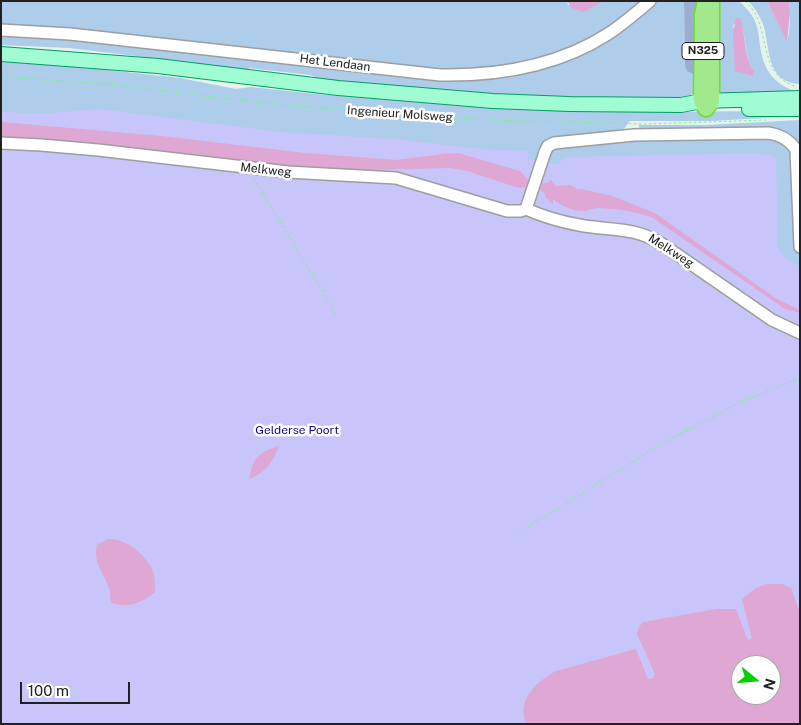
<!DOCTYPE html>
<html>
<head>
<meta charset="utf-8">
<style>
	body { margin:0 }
	#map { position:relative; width:801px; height:725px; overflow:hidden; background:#e7f1ee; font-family:"Public Sans",sans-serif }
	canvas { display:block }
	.frame { position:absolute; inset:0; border:2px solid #212121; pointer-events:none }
	.north { position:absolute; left:731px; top:655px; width:50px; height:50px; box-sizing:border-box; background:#fff; border:1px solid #a6a6a6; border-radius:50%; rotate:107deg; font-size:14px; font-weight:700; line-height:20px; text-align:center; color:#212121 }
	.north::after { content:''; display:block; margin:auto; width:18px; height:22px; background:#06d100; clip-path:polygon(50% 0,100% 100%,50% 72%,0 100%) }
	.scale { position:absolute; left:20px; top:682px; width:110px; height:22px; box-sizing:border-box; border:2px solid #212121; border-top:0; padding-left:6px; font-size:15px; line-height:18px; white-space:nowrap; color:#212121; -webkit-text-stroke:4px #fff; paint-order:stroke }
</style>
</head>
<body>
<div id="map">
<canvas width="801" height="725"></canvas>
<div class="frame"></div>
<div class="north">N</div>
<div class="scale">100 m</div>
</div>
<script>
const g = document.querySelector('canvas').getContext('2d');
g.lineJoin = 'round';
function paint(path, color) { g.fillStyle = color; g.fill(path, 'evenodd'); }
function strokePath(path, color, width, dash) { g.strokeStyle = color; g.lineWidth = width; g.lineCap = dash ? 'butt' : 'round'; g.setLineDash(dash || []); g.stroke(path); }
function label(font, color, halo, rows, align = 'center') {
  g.font = font + ' "Public Sans",sans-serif'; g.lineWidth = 5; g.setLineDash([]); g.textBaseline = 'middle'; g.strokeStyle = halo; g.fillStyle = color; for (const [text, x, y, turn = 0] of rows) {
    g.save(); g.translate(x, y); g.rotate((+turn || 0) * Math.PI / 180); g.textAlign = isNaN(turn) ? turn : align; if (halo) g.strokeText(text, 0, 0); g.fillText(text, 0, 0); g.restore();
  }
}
const grass = new Path2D(`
	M 1,1 L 567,1 L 568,5 L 604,1 L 643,1 C 630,11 617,23 603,31 C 551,61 499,71 440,70 L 1,26 Z
	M 658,1 L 684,1 L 685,66 L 695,75 L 694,92 L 686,99 L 620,99 L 469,93 L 335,84 L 310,75 L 249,68 L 248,74 L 167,64 L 136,56 L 69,48 L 1,45 L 1,35 L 69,39 L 440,80 C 450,80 460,81 470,81 C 538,77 609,48 658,1 Z
	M 714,1 L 739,1 C 745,7 750,12 754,19 C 758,27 759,37 760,46 C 764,72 774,84 799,93 L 716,94 ZM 739,18 C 748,37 742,52 754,71 L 752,76 L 733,26 Z
	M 748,1 L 767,1 L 787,41 C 791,28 790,15 789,1 L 800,1 L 800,84 C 765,82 771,48 763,24 C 759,15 755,8 748,1 Z
	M 1,62 L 71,66 L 180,78 L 236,89 L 251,87 L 326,95 L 499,109 L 595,112 L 800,111 L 800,116 L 710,121 L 630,121 L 619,135 L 550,143 L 533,179 L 1,122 Z
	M 800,120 L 800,220 L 799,193 L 788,138 L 640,133 L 639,125 L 706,125 Z
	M 653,136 L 776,137 L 792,151 L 800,252 L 800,310 L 537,182 L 551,148 Z`);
const forest = new Path2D(`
	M 684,1 L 698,1 L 695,75 L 687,71 L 685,66 Z`);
const park = new Path2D(`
	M 98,109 L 281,132 L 393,139 L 480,149 L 525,151 L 529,154 L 528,159 L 558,164 L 563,159 L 571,157 L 756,153 L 770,155 L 776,158 L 778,247 C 784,257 788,262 800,265 L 800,620 L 651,680 L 568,724 L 1,724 L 1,111 C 34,116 65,112 98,109 Z`);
const water = new Path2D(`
	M 567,1 L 604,1 L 583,12 L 572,8 Z
	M 767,1 L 789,1 L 790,13 L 787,42 Z
	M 736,18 L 740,18 C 747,37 742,52 754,71 L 753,76 L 735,71 L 733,33 Z
	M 1,122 L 162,136 L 305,153 L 396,160 L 443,154 L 458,153 L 520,171 L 529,181 L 527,187 L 519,188 L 467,171 L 451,168 L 329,171 L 277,167 L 159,152 L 1,136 Z
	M 550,179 L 556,186 L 570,185 L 577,189 L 582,189 L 612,196 L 655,213 L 777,299 L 800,310 L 800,313 L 785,309 L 653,218 C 637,211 616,209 598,208 C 594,208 590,210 586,211 C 574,212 562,206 553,199 L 553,204 L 545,197 L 545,194 L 540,190 L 542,184 L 549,182 Z
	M 279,446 C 272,464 266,471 250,479 C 251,458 260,452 279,446 Z
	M 108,539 C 124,538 141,551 150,565 C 155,573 155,583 155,592 C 144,602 127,609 112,603 C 109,599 111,596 110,591 C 106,576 92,562 97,545 Z
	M 766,584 L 782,584 L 791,588 L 800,613 L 800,724 L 527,724 C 515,701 537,681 556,671 L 636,649 L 648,679 L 653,678 L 655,674 L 637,634 L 639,627 L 643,622 L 716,609 L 736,609 L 747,638 L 749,640 L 752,638 L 742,599 L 756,588 ZM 741,665 L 771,665 L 771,695 L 741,695 Z`);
const path = new Path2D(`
	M 745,1 C 774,26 754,74 797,87
	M 1,77 L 109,84 L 279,105 L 487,120 L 645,124 L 766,120
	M 254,179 L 323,292 L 335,314
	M 519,533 L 663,443 L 743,401 L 800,378`);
const minor = new Path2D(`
	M 1,30 L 70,34 L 440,75 C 498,76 558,66 608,34 C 623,24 637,12 650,1
	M 1,143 L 41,145 L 98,150 L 288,172 L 396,178 L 507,211 L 521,211 L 526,209 L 545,152 L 548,146 L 554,143 L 634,135 L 768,133 C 780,135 789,139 796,150 L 800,247
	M 526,209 C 542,216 562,222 579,225 C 610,231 633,226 662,244 L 772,320 L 800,333`);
const major = new Path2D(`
	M 1,54 L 158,66 L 338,88 L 493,101 L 569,104 L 681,105 L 702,101 L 800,98
	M 749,109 L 800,109`);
const highway = new Path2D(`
	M 706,1 L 703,15 L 702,101 L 706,108 L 711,101 L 711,1`);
const shields = [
	[703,51,42]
];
const shieldNames = [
	["N325",703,51]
];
const streetNames = [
	["Het Lendaan",335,63,7],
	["Ingenieur Molsweg",400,114,4],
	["Melkweg",266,170,6],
	["Melkweg",671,251,33]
];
const parkNames = [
	["Gelderse Poort",297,430]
];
paint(grass, '#adcdeb');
paint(forest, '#9badd1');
paint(park, '#c8c5fb');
paint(water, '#dfa7d4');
strokePath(minor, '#9e9e9e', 14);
strokePath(major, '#009d65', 16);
strokePath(highway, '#6adf25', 19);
strokePath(path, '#6dfc78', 1, [2.5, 2.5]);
strokePath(minor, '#fff', 11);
strokePath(major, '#a0fdd3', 14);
strokePath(highway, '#a2e98e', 16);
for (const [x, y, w] of shields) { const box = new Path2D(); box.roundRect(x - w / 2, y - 8.5, w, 17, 4); g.fillStyle = '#fff'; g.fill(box); strokePath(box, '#212121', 1); }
label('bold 11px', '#212121', null, shieldNames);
label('12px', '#212121', '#fff', streetNames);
label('12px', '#110a83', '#fff', parkNames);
</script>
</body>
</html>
